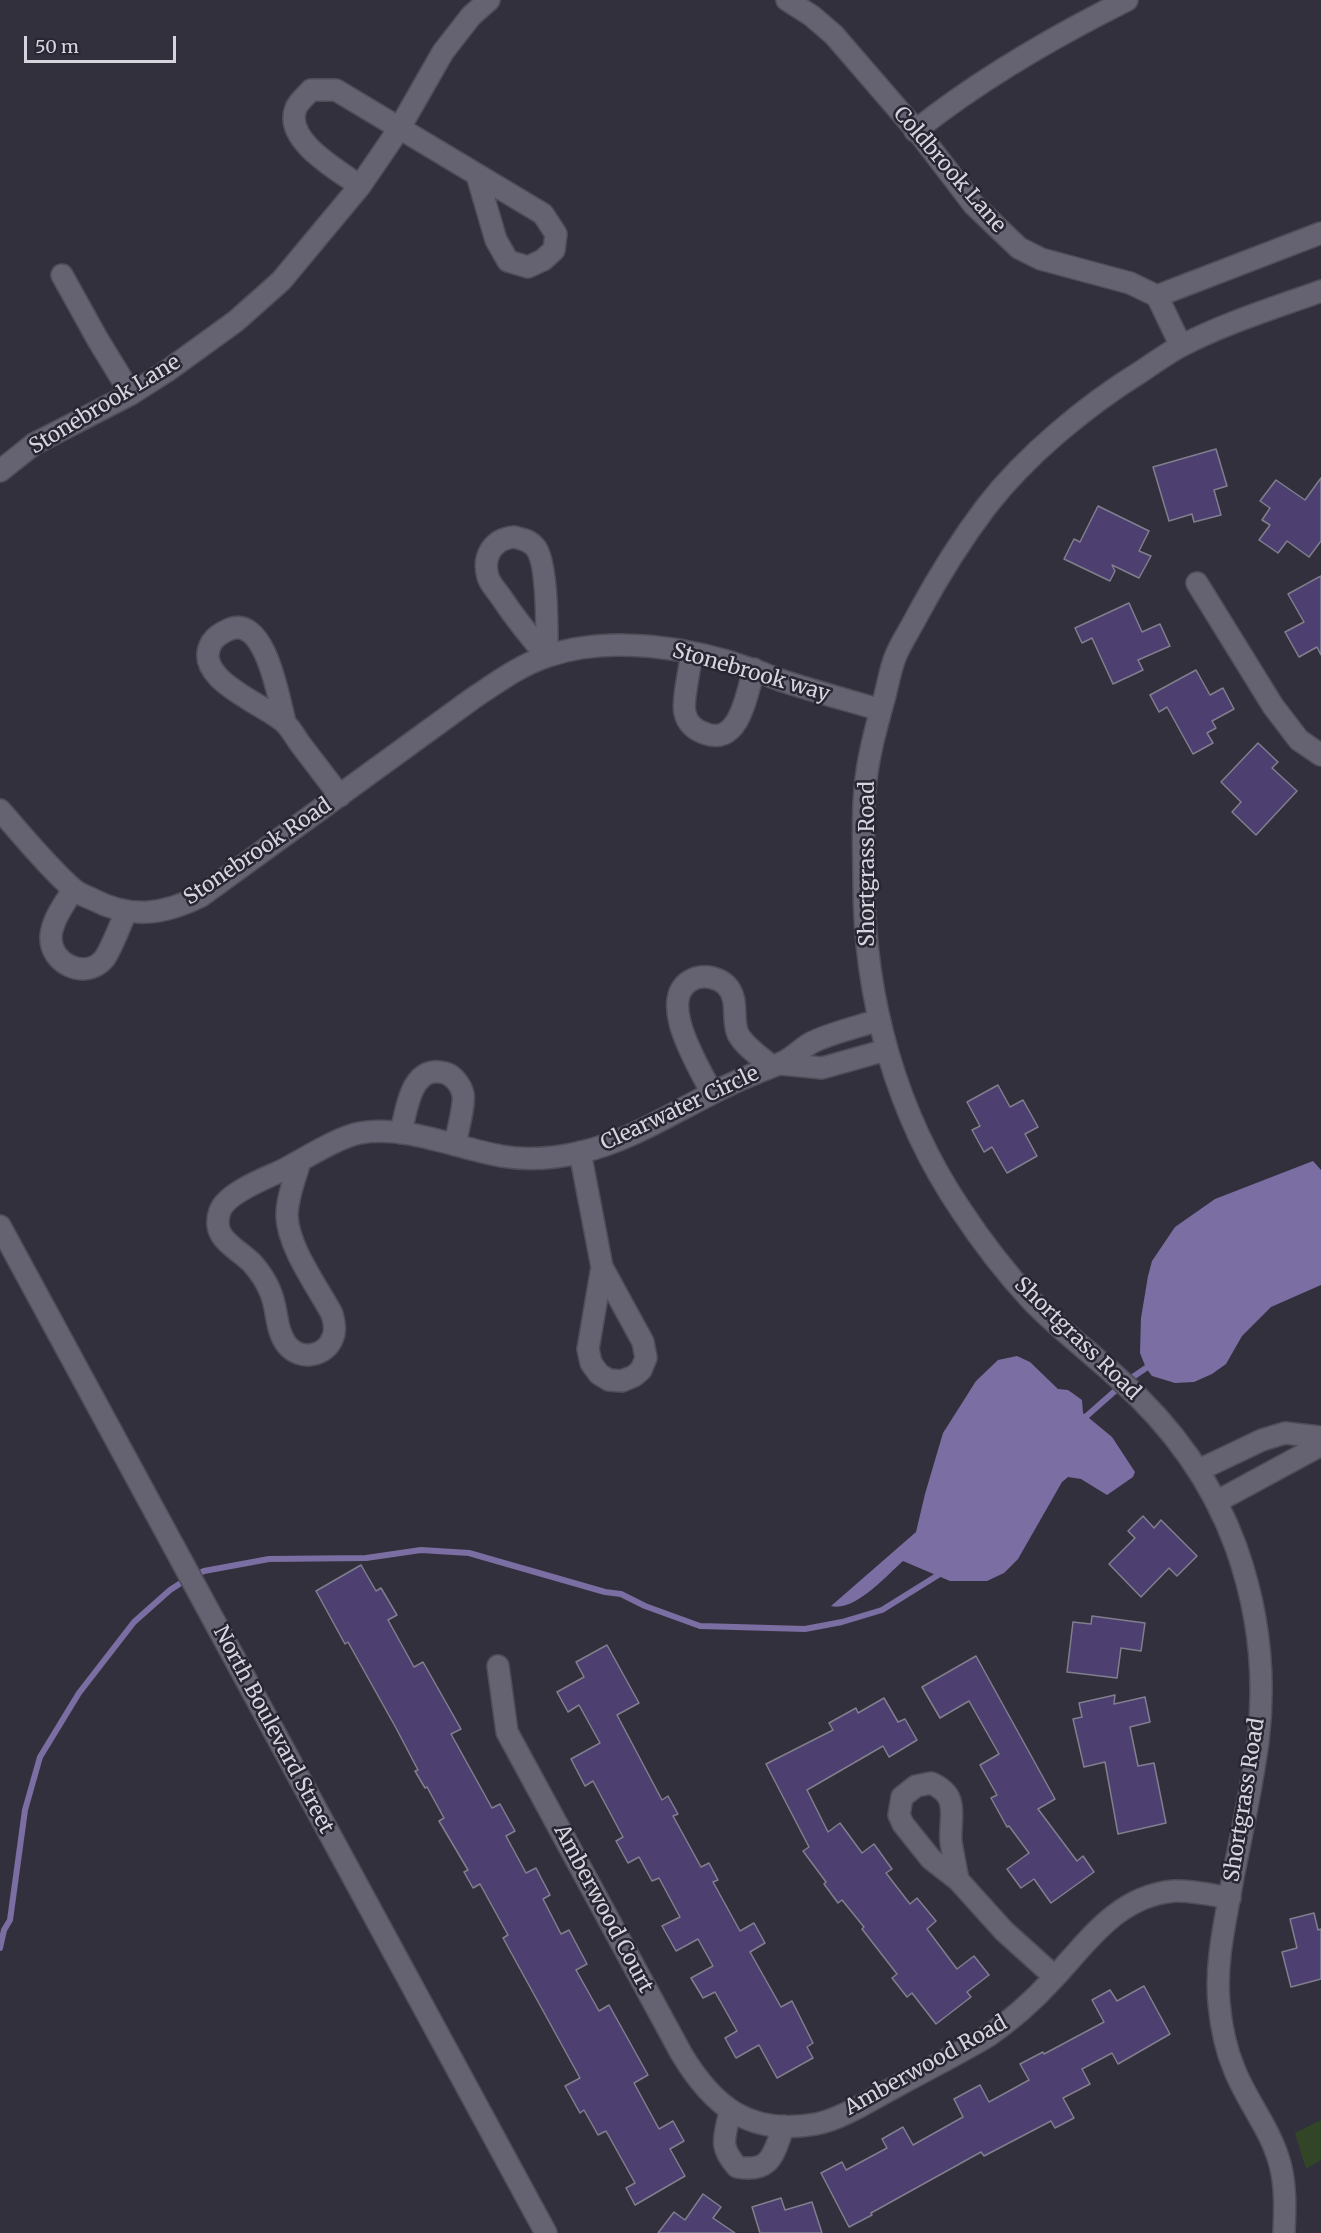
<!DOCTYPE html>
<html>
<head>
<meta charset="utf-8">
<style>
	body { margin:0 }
	#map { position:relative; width:1321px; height:2233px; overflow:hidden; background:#33303d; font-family:Merriweather,serif }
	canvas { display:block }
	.scale { position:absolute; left:24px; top:36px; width:152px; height:27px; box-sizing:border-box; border:3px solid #d6d5dd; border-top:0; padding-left:8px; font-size:18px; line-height:21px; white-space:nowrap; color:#d6d5dd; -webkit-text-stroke:4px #292633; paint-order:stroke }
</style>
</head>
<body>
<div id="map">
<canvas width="1321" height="2233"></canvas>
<div class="scale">50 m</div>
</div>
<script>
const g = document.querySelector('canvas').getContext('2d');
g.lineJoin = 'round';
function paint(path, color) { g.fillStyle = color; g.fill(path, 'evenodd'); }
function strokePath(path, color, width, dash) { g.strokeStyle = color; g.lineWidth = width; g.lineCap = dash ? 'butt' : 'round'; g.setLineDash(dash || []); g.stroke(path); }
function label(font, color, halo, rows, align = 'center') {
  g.font = font + ' Merriweather,serif'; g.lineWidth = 5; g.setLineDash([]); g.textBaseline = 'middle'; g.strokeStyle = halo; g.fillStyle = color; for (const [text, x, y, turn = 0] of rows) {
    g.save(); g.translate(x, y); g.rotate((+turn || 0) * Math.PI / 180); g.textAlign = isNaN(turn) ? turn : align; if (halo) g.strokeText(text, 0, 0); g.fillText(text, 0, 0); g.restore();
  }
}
const green = new Path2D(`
	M 1321,2120 L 1321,2160 L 1306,2169 L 1295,2133 Z`);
const water = new Path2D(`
	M 1313,1161 L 1321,1170 L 1321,1285 L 1271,1307 L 1242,1336 L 1226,1364 L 1212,1374 L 1194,1382 L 1175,1383 L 1152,1376 L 1146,1368 L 1140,1353 L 1141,1318 L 1148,1276 L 1152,1261 L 1175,1227 L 1215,1199 Z
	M 1017,1356 L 1030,1362 L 1058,1389 L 1068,1390 L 1082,1400 L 1083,1413 L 1112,1437 L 1135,1472 L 1133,1477 L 1107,1495 L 1081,1479 L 1068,1477 L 1062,1482 L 1018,1559 L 1004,1573 L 987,1581 L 950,1581 L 903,1561 C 886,1576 855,1612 831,1606 L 916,1532 L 925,1494 L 943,1433 L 976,1381 L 998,1360 Z`);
const stream = new Path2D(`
	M 1081,1421 L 1124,1383 L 1146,1368
	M 0,1948 L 4,1930 L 10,1920 L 25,1810 L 40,1757 L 79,1693 L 134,1622 L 170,1590 L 187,1579 L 204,1571 L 269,1559 L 366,1558 L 421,1550 L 469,1553 L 605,1592 L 621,1594 L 645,1606 L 700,1626 L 805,1629 L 842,1622 L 882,1610 L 943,1572`);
const building = new Path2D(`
	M 1216,449 L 1227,486 L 1214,490 L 1221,515 L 1194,522 L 1192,514 L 1169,521 L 1153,467 Z
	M 1321,478 L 1321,541 L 1309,557 L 1287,541 L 1278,553 L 1259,540 L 1270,525 L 1262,520 L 1270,508 L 1260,501 L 1276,480 L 1305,500 Z
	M 1098,506 L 1149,531 L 1139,551 L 1151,556 L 1139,578 L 1112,565 L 1115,571 L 1110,581 L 1064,559 L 1074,539 L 1080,542 Z
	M 1321,576 L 1321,655 L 1317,647 L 1299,657 L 1285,632 L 1304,622 L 1288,594 Z
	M 1129,603 L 1142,632 L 1160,624 L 1170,646 L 1138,660 L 1143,670 L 1113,684 L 1092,638 L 1082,643 L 1075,628 Z
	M 1196,670 L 1210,695 L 1223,688 L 1234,709 L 1212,721 L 1216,728 L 1207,733 L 1213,743 L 1193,754 L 1167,707 L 1159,712 L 1150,695 Z
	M 1258,743 L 1278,762 L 1272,768 L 1297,791 L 1256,835 L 1232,812 L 1241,802 L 1221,782 Z
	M 998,1085 L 1010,1107 L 1023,1100 L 1038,1127 L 1025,1134 L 1037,1156 L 1007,1173 L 992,1147 L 984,1152 L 972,1130 L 980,1126 L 967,1102 Z
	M 1143,1516 L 1154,1528 L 1161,1520 L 1197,1556 L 1177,1576 L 1169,1568 L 1141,1597 L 1109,1564 L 1135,1538 L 1128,1531 Z
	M 361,1565 L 376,1591 L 381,1588 L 397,1615 L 388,1620 L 414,1667 L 423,1662 L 461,1729 L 451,1734 L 492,1808 L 500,1804 L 515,1831 L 506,1836 L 526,1873 L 536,1868 L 550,1895 L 543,1899 L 561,1934 L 569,1930 L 587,1964 L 576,1970 L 599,2011 L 609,2005 L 648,2075 L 634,2083 L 659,2129 L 673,2121 L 684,2141 L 670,2149 L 685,2176 L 635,2205 L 626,2188 L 635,2183 L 606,2131 L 598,2135 L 584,2110 L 580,2113 L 565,2086 L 580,2078 L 503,1938 L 508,1935 L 480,1884 L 473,1888 L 464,1872 L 468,1870 L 439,1821 L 444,1818 L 427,1787 L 425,1788 L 415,1771 L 418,1770 L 396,1728 L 348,1642 L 345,1644 L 316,1591 Z
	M 1092,1616 L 1145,1623 L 1141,1651 L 1121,1648 L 1117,1678 L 1067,1672 L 1073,1622 L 1091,1624 Z
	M 607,1645 L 639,1703 L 617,1715 L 662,1800 L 668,1796 L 678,1814 L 673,1816 L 701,1867 L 709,1863 L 718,1880 L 713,1882 L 740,1931 L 754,1923 L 765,1943 L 750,1952 L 781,2007 L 792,2001 L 813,2043 L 807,2047 L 813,2058 L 777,2078 L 759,2045 L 736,2058 L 725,2038 L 737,2031 L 715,1992 L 703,1998 L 691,1978 L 713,1966 L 698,1939 L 676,1951 L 662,1926 L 680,1917 L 659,1878 L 652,1881 L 639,1857 L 628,1863 L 616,1841 L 623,1837 L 593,1781 L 585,1786 L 571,1759 L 600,1743 L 579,1705 L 568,1712 L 557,1692 L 584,1677 L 576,1662 Z
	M 976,1656 L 1055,1799 L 1038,1809 L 1077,1861 L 1083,1856 L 1094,1872 L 1051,1903 L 1034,1879 L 1021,1888 L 1007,1869 L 1029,1853 L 1009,1826 L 1007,1827 L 991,1798 L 997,1795 L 980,1765 L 999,1754 L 969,1701 L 940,1718 L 922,1687 Z
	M 1115,1695 L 1114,1704 L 1145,1697 L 1150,1722 L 1130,1727 L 1138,1766 L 1154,1763 L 1166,1823 L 1118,1834 L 1105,1762 L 1084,1767 L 1073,1719 L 1082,1717 L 1079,1703 Z
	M 884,1698 L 898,1722 L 905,1719 L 917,1740 L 889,1757 L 883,1746 L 807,1790 L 828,1832 L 840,1823 L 862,1853 L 874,1844 L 892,1869 L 886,1873 L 910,1904 L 917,1898 L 936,1921 L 927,1929 L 957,1969 L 974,1956 L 989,1975 L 967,1992 L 971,1997 L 936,2024 L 912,1993 L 907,1997 L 892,1978 L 897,1974 L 862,1929 L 864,1927 L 842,1900 L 838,1903 L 824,1884 L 826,1882 L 803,1851 L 809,1847 L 766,1764 L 833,1730 L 829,1723 L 856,1708 L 858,1713 Z
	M 1314,1913 L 1318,1930 L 1321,1929 L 1321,1979 L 1291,1987 L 1282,1952 L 1297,1948 L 1290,1919 Z
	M 1144,1986 L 1170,2034 L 1118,2064 L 1112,2053 L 1082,2069 L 1090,2084 L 1063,2098 L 1074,2118 L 1055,2128 L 1051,2121 L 984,2156 L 981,2152 L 871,2213 L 872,2215 L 849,2227 L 821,2173 L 842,2162 L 846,2170 L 887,2148 L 882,2139 L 903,2127 L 913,2145 L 963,2117 L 954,2099 L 980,2085 L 989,2102 L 1029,2080 L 1020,2064 L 1043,2052 L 1044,2054 L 1104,2022 L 1092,2000 L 1110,1990 L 1117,2001 Z
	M 703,2194 L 721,2207 L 713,2218 L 735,2233 L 658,2233 L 674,2212 L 685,2220 Z
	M 781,2198 L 785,2210 L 812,2202 L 822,2233 L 760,2233 L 752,2207 Z`);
const street = new Path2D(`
	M 787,0 L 812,16 L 834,35 L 922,137 L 974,205 L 1019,248 L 1041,259 L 1130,283 L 1157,296 L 1181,346
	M 915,131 C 980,79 1053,37 1127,0
	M 360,186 C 338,170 283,140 296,108 C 299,101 307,95 311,90 L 336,90 L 543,214 L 556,234 L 554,250 L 543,260 L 528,267 L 508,261 L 496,240 L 477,175
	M 62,275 L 98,340 L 131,394
	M 1157,296 L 1321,233
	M 0,471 L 34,444 L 131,394 L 167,371 L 236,321 L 281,281 L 360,186 L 399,129 L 443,52 L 471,16 L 489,0
	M 514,537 C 522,539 529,540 535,547 C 548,561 547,635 547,656 C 530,637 515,618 501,597 C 497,591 490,584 488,577 C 482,556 493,539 514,537 Z
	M 1197,583 L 1273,706 L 1299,740 L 1321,755
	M 692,653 C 690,667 682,702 685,713 C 687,723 695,730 704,733 C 740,748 747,692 754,669
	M 285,722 C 279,701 266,615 230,629 C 223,632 216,636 212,642 C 190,679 265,704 285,723 C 291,729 296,738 301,745 C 314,762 327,779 340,796
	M 0,810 C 23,836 46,865 72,888 C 77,893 85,896 92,899 C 130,919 163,915 201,896 L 472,699 C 496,683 520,665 548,656 C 610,634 694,648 754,670 C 763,673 771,677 780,680 C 813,691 847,700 881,710
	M 73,890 C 65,903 52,920 51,936 C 49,963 85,981 104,959 C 112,948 120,925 126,912
	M 781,1064 L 822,1068 L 886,1050
	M 712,1093 C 699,1067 652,994 696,978 C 706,975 719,978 726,985 C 740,999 731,1018 738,1034 C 745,1047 761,1057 771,1066
	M 401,1133 C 406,1111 411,1063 445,1073 C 453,1075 461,1085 463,1094 C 465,1106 457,1132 455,1145
	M 580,1152 L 602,1267 L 643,1342 L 646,1358 L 641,1370 L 634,1376 L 622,1381 L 609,1380 L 599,1374 L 591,1363 L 588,1349 L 602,1267
	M 300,1161 C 295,1179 287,1197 287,1216 C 288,1247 317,1286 332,1314 C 334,1321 336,1330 333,1337 C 326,1357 300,1361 287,1345 C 275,1330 278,1308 270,1291 C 266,1281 259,1271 252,1263 C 236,1247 210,1238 220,1211 C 226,1193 266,1178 283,1170 C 304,1159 338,1137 360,1133 C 407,1125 456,1148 501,1156 C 528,1161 557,1158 582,1152 C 628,1141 667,1116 709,1095 C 731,1083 755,1073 779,1064 C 791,1060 800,1049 811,1043 C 830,1033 858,1027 879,1020
	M 0,1226 L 546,2233
	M 1199,1470 L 1262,1440 L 1285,1433 L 1321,1437
	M 1216,1502 L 1321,1445
	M 498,1666 L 507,1732 L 681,2053 C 713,2107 750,2136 816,2124 C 842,2119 872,2099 895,2087 C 926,2070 958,2054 988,2036 C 1013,2019 1034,2000 1054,1978 C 1089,1940 1118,1896 1174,1891 C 1192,1890 1212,1895 1230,1898
	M 958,1880 C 956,1868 953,1855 951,1842 C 949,1817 961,1796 931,1783 L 916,1786 L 902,1797 L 899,1815 L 903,1824 L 931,1859 L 958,1880 L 1004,1931 L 1055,1977
	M 730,2111 C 725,2138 718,2145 737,2167 C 772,2173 773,2154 784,2126
	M 1284,2233 C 1285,2210 1286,2187 1280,2164 C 1271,2130 1248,2103 1235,2071 C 1226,2050 1221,2026 1219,2003 C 1215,1961 1226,1919 1233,1877 C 1242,1832 1252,1786 1258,1741 C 1266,1676 1258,1609 1236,1547 C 1212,1481 1171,1425 1118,1378 C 1090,1352 1059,1329 1032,1301 C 1006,1273 982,1242 961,1210 C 896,1114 864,998 864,882 C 864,852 862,820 865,790 C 867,760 876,728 884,699 C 888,685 890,669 896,655 C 902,641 911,628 918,614 C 938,577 961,540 986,507 C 1026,455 1087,405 1142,371 C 1155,362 1168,353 1181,346 C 1225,323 1274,308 1321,291`);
const streetNames = [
	["Coldbrook Lane",949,170,49],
	["Stonebrook Lane",105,405,-31],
	["Stonebrook way",751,673,16],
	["Stonebrook Road",258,852,-34],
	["Shortgrass Road",868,864,-90],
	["Clearwater Circle",680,1109,-25],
	["Shortgrass Road",1077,1339,44],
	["North Boulevard Street",273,1730,62],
	["Shortgrass Road",1245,1800,-81],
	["Amberwood Court",603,1909,62],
	["Amberwood Road",926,2066,-29]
];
paint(green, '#324627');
paint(water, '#7b6ea2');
strokePath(stream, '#7b6ea2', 6);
paint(building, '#4d4071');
strokePath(building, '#817e8e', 1.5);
strokePath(street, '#4f4d58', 24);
strokePath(street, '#656271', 21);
label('21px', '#d6d5dd', '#292633', streetNames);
</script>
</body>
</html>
